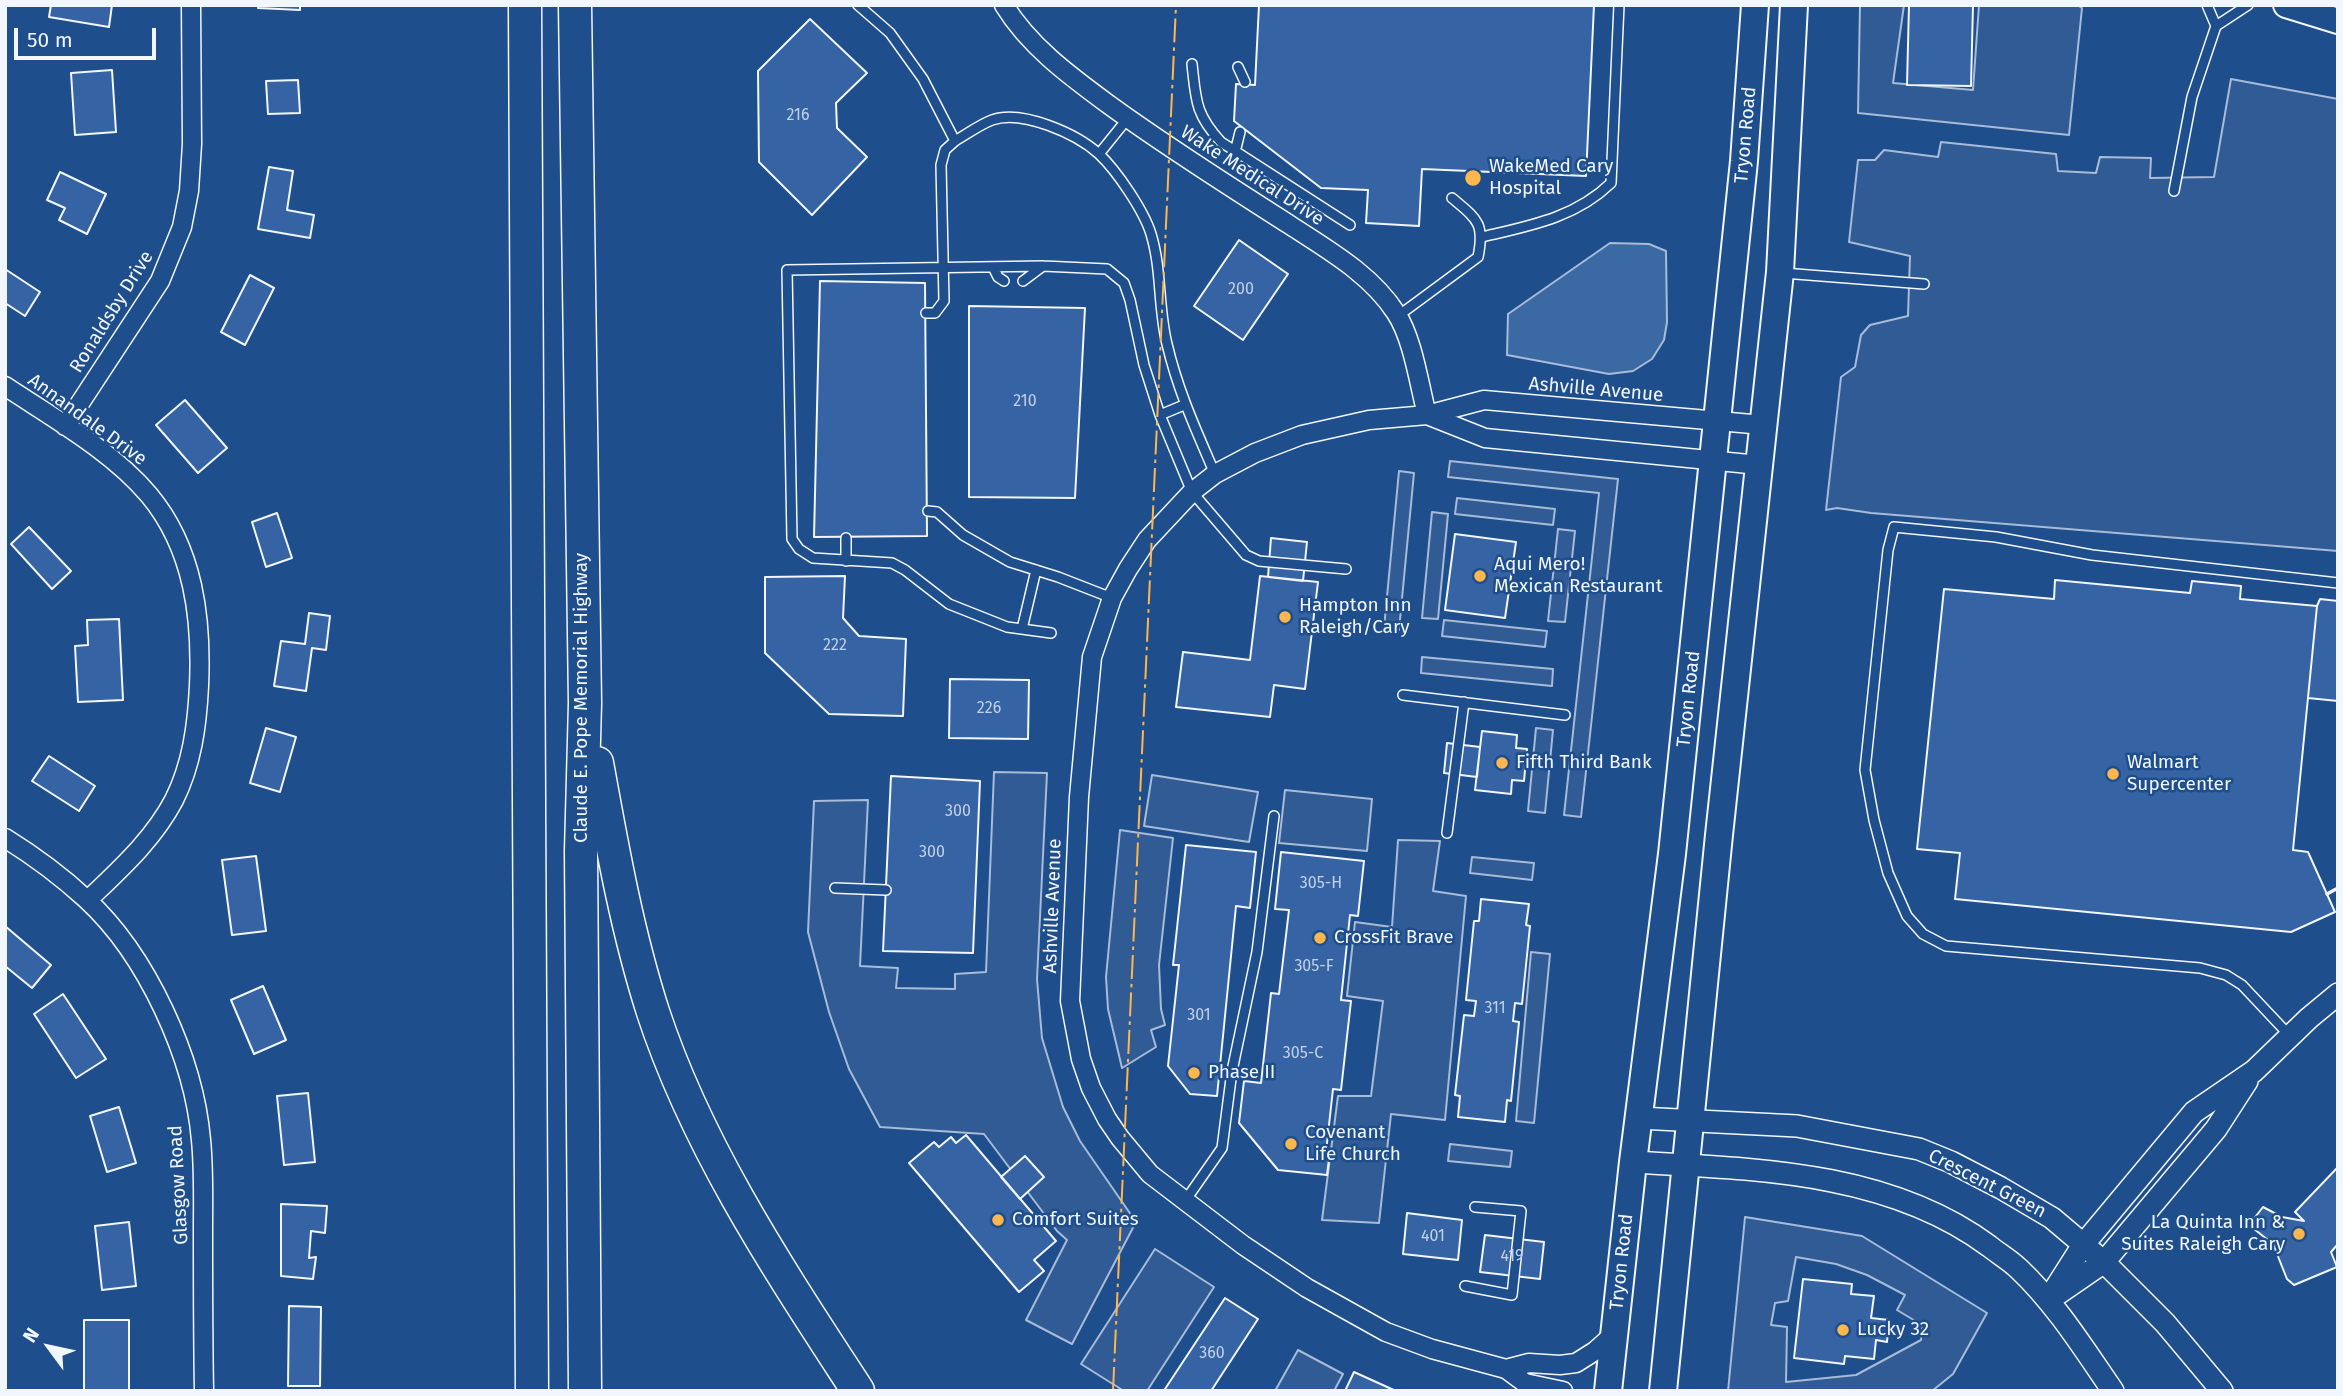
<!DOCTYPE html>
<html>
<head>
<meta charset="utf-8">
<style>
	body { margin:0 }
	#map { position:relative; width:2343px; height:1396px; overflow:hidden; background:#1f4e8c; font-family:"Fira Sans",sans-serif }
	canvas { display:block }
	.frame { position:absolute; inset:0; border:7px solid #f2f6ff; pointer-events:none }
	.north { position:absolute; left:14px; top:1312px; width:70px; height:70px; -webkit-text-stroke:5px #1f4e8c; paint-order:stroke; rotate:303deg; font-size:19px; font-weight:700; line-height:28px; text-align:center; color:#f2f6ff }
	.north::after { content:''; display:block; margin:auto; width:24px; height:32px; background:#f2f6ff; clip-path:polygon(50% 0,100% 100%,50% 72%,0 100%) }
	.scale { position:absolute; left:14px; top:28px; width:142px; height:32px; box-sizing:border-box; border:4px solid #f2f6ff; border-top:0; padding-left:9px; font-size:21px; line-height:24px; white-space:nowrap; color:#f2f6ff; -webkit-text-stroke:5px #1f4e8c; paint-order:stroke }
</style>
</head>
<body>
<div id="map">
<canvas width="2343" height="1396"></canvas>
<div class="frame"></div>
<div class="north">N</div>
<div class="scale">50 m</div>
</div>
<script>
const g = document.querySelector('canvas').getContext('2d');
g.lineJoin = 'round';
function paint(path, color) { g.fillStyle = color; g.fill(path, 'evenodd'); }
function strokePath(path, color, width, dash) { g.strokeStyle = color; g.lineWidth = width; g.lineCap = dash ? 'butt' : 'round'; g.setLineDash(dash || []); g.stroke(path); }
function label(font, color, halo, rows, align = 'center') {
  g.font = font + ' "Fira Sans",sans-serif'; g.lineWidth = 5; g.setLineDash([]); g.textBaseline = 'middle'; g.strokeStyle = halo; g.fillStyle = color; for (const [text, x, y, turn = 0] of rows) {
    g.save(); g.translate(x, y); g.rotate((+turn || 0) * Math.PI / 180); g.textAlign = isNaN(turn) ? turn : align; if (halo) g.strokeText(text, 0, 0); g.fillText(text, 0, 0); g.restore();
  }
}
const parking = new Path2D(`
	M 1860,5 L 1904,5 L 1893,83 L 1973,90 L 1979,5 L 2077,5 L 2082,8 L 2069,135 L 1858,113 Z
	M 2231,79 L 2338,99 L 2338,551 L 1871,513 L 1837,508 L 1826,510 L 1841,377 L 1855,367 L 1861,335 L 1870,325 L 1908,316 L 1910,256 L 1849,242 L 1858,160 L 1875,160 L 1884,150 L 1938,157 L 1941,142 L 2056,154 L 2058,171 L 2096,173 L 2100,157 L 2151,158 L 2150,178 L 2214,177 Z
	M 1450,461 L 1618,479 L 1581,817 L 1564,815 L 1599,493 L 1448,477 Z
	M 1399,471 L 1414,473 L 1399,630 L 1384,628 Z
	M 1457,498 L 1555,509 L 1553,525 L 1455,514 Z
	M 1432,512 L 1448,514 L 1438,619 L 1422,618 Z
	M 1558,529 L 1575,531 L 1565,622 L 1548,621 Z
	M 1444,620 L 1547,631 L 1545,647 L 1442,636 Z
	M 1422,657 L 1553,669 L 1552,686 L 1421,673 Z
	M 1536,728 L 1553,730 L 1545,813 L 1528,811 Z
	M 994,772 L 1047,773 L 1037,979 L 1042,1038 L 1063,1107 L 1080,1141 L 1136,1222 L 1072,1344 L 1026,1320 L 1067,1240 L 1057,1231 L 984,1134 L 880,1127 L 849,1069 L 829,1012 L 808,932 L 814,801 L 868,800 L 860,966 L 898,968 L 896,988 L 955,989 L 955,974 L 986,972 Z
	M 1152,775 L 1258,792 L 1249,842 L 1144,826 Z
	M 1285,790 L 1372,799 L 1367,851 L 1279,843 Z
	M 1120,830 L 1173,838 L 1159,965 L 1161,1009 L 1165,1025 L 1151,1030 L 1156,1047 L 1122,1068 L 1108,1009 L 1106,977 Z
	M 1398,840 L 1440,841 L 1433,891 L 1466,896 L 1445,1120 L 1391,1114 L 1379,1223 L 1322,1220 L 1338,1096 L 1371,1096 L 1383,1001 L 1347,996 L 1355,922 L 1392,927 Z
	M 1472,857 L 1534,863 L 1532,880 L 1470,873 Z
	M 1531,952 L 1550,954 L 1534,1123 L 1516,1121 Z
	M 1450,1144 L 1512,1151 L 1510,1167 L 1448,1161 Z
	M 1745,1217 L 1862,1236 L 1987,1313 L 1953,1374 L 1932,1391 L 1728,1391 ZM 1796,1257 L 1836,1264 L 1867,1275 L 1905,1295 L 1897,1310 L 1922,1325 L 1921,1340 L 1856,1375 L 1786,1382 L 1787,1327 L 1771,1325 L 1775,1303 L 1788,1301 Z
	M 1155,1249 L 1214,1287 L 1147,1391 L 1124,1391 L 1081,1364 Z
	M 1298,1350 L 1343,1374 L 1334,1391 L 1275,1391 Z`);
const water = new Path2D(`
	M 1610,243 L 1649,244 L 1666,251 L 1667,322 L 1664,340 L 1652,359 L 1633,371 L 1609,374 L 1507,355 L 1508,314 Z`);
const building = new Path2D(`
	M 51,5 L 112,5 L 109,27 L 49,17 Z
	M 259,5 L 300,5 L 300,10 L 258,8 Z
	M 1259,5 L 1594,5 L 1586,176 L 1422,169 L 1419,226 L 1366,223 L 1368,190 L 1321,188 L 1234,121 L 1236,84 L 1255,85 Z
	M 1909,5 L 1973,5 L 1971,86 L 1907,85 Z
	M 810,19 L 867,73 L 836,103 L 837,128 L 867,157 L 812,215 L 759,162 L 758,71 Z
	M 112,70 L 116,132 L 75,135 L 71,73 Z
	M 298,80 L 300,113 L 268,114 L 266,81 Z
	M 269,167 L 293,171 L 287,210 L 314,215 L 310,238 L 258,229 Z
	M 60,172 L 106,194 L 87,234 L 59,220 L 65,208 L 47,200 Z
	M 1239,240 L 1288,274 L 1243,340 L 1194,306 Z
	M 5,269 L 40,292 L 25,316 L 5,303 Z
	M 250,275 L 274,288 L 245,345 L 221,332 Z
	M 820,281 L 925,283 L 927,536 L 814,537 Z
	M 969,306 L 1085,308 L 1075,498 L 969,497 Z
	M 185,400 L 227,448 L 198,473 L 156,425 Z
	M 277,513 L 292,558 L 266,567 L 252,522 Z
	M 29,527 L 71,571 L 52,589 L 11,544 Z
	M 1455,534 L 1516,542 L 1505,618 L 1445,610 Z
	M 1271,538 L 1307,542 L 1303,581 L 1268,577 Z
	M 845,576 L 843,618 L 859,636 L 906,639 L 903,716 L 829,714 L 765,653 L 765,577 Z
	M 1260,576 L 1318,582 L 1305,689 L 1274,685 L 1270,717 L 1176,707 L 1183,652 L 1250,660 Z
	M 2055,580 L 2190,593 L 2192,581 L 2241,586 L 2240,599 L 2317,606 L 2293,850 L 2308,852 L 2335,912 L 2291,932 L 1955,899 L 1960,853 L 1917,849 L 1944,589 L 2054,599 Z
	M 2320,599 L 2338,601 L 2338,701 L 2308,698 L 2317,606 Z
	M 309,613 L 330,616 L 326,650 L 312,648 L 306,691 L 274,686 L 281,641 L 305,644 Z
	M 119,619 L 123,700 L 78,702 L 75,646 L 88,645 L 87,620 Z
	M 950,679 L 1029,680 L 1028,739 L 949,738 Z
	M 266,728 L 296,737 L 280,792 L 250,783 Z
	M 1482,731 L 1517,735 L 1516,748 L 1527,749 L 1524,781 L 1512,780 L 1511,794 L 1475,790 Z
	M 1447,743 L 1480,747 L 1477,777 L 1444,773 Z
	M 49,756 L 95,786 L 79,811 L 32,781 Z
	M 891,776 L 980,781 L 973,953 L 883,951 Z
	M 1186,845 L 1256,852 L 1250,908 L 1236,906 L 1217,1096 L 1190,1094 L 1168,1066 L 1179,965 L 1173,965 Z
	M 1281,852 L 1364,861 L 1358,916 L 1350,915 L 1341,1000 L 1351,1001 L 1341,1090 L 1333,1089 L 1326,1152 L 1330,1152 L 1327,1175 L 1278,1170 L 1239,1123 L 1244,1081 L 1261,1083 L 1271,993 L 1279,994 L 1289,910 L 1275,909 Z
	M 256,856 L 266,931 L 232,935 L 222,860 Z
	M 1481,899 L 1529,904 L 1526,925 L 1530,926 L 1522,1004 L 1515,1003 L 1513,1021 L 1519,1022 L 1511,1101 L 1507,1100 L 1505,1122 L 1458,1117 L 1460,1096 L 1455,1095 L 1464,1015 L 1474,1016 L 1476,1001 L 1466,1000 L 1474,921 L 1479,921 Z
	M 5,926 L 51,965 L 32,988 L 5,966 Z
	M 263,986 L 286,1040 L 254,1054 L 231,1000 Z
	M 63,994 L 106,1059 L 76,1078 L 34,1014 Z
	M 308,1093 L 315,1162 L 284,1165 L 277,1096 Z
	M 119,1107 L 136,1163 L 107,1172 L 90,1116 Z
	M 966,1135 L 1056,1241 L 1034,1260 L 1044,1271 L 1019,1292 L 909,1163 L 934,1142 L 939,1147 L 951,1137 L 956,1143 Z
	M 1025,1156 L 1044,1177 L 1020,1199 L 1001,1177 Z
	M 2338,1167 L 2338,1244 L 2331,1252 L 2337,1267 L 2294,1285 L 2287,1279 L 2273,1244 L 2249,1225 L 2263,1207 L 2282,1217 L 2304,1221 L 2295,1212 Z
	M 281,1204 L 327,1206 L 325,1233 L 311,1231 L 309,1258 L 316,1257 L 313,1279 L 281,1276 Z
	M 1407,1213 L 1462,1220 L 1458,1260 L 1403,1254 Z
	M 129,1222 L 136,1286 L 102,1290 L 95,1226 Z
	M 1485,1235 L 1544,1242 L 1540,1279 L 1480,1272 Z
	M 1803,1279 L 1852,1284 L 1851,1294 L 1874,1296 L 1871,1318 L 1889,1320 L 1887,1342 L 1876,1340 L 1874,1359 L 1845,1356 L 1844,1364 L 1794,1358 Z
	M 1225,1298 L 1258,1319 L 1211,1391 L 1168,1391 L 1165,1389 Z
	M 289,1306 L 321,1307 L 320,1386 L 288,1386 Z
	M 84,1320 L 129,1320 L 129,1390 L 84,1390 Z
	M 1354,1372 L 1396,1391 L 1345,1391 Z`);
const service = new Path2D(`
	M 858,5 L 890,33 L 923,79 L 955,141 C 967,134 979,125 992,120 C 1022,109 1077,134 1099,154 C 1117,171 1144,211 1151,234 C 1162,270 1158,308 1167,344 C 1178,391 1196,430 1215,474
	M 2207,5 L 2216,26
	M 1192,64 C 1196,100 1195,114 1221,142 L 1350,225
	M 1238,67 L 1245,82
	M 1235,152 L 1240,132
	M 1099,154 L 1128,118
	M 2174,191 L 2192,97 L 2216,26 L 2248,5
	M 1482,237 C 1529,226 1575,218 1611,183 L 1619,5
	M 993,267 L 998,277 L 1004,281
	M 1783,273 L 1924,284
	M 1023,281 L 1043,266
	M 926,313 L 935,313 L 944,301 L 941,165 L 945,150 L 955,141
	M 1398,316 L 1478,257 C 1485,223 1477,219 1452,198
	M 1160,415 L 1184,405
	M 928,511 L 937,512 L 963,535 L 1010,562 L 1058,577 L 1112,598
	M 846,561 L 846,538
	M 1022,629 L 1036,570
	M 1051,633 L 1007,627 L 949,604 L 905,570 L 892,563 L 813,558 L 799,549 L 792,539 L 787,270 L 1043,266 L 1107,269 L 1124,283 L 1130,300 L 1144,365 L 1160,415 L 1192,492 L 1246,555 L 1259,561 L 1346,569
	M 1403,695 L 1565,715
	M 1447,833 L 1464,702
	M 835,888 L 886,890
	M 2290,1036 L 2242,985 L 2226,975 L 2200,968 L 1946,946 L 1923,934 L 1907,916 L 1888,873 L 1874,820 L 1865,770 L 1888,550 L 1894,527 L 1996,537 L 2092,555 L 2338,583
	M 1185,1201 L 1222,1148 L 1232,1071 L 1257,952 L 1274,816
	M 1465,1286 L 1512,1295 L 1521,1211 L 1475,1207`);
const minor = new Path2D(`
	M 1004,5 C 1029,46 1070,76 1108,104 C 1167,147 1229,186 1290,225 C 1328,250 1371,274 1396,313 C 1413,339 1419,384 1427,415
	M 5,386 C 53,418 112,451 149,495 C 194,549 202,619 199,686 C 197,726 192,764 174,800 C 153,840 119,870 88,900
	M 1427,415 L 1485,438 L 1759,465
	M 65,426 L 160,281 L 182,227 L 189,191 L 192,144 L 191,5
	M 5,838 C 34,856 61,876 86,899 C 147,955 194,1058 201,1140 C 204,1170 203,1201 203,1231 C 203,1284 203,1337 204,1391
	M 1506,1369 L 1529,1363 L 1560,1365 L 1576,1363 L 1595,1351 L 1614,1334
	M 1563,1391 L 1525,1383 L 1506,1369 L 1432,1349 L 1386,1332 L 1307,1288 L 1243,1245 L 1150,1174 L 1120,1138 L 1107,1119 L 1091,1088 L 1081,1059 L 1070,1001 L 1079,797 L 1092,657 L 1112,598 L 1128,569 L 1147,540 L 1192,492 L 1215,474 L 1255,453 L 1302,435 L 1369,420 L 1427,415 L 1484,400 L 1763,425`);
const tertiary = new Path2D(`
	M 1639,1118 L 1797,1126 L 1919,1149 L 1951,1162 L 2001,1188 L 2052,1218 L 2104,1262 L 2165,1323 L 2222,1391
	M 1633,1162 C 1755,1169 1888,1171 1989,1246 C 1999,1254 2010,1260 2019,1269 C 2056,1304 2084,1349 2113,1391
	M 2056,1295 L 2104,1262 L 2216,1129 L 2247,1081
	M 2048,1300 L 2083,1245 L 2194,1112 L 2254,1071 L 2309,1018 L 2338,994`);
const secondary = new Path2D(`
	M 2286,5 L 2338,21`);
const primary = new Path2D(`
	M 1608,1391 L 1633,1162 L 1672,854 L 1744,161 L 1755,5
	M 1663,1391 L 1719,835 L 1780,272 L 1794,5`);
const motorway = new Path2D(`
	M 525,5 L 532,1391
	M 575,5 L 585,703 L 581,851 L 585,1391
	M 597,763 C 612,846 627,931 653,1012 C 698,1149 780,1271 858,1391`);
const wall = new Path2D(`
	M 2327,894 L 2338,888`);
const power = new Path2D(`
	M 1113,1391 L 1176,5`);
const markers = [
	[1473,178,9,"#ffb74d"],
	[1480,576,7,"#ffb74d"],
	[1285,617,7,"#ffb74d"],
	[1502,763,7,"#ffb74d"],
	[2113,774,7,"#ffb74d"],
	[1320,938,7,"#ffb74d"],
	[1194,1073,7,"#ffb74d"],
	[1291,1144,7,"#ffb74d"],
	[998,1220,7,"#ffb74d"],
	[2299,1234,7,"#ffb74d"],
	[1843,1330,7,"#ffb74d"]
];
const numberNames = [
	["216",798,116],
	["200",1241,290],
	["210",1025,402],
	["222",835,646],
	["226",989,709],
	["300",958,812],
	["300",932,853],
	["305-H",1321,884],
	["305-F",1314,967],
	["311",1495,1009],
	["301",1199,1016],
	["305-C",1303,1054],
	["401",1433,1237],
	["419",1512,1257],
	["360",1212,1354]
];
const streetNames = [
	["Tryon Road",1746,135,-85],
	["Wake Medical Drive",1252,176,33],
	["Ronaldsby Drive",112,312,-58],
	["Ashville Avenue",1596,390,5],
	["Annandale Drive",87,420,36],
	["Claude E. Pope Memorial Highway",582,698,-90],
	["Tryon Road",1689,699,-84],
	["Ashville Avenue",1053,906,-88],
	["Crescent Green",1987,1184,27],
	["Glasgow Road",179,1185,-93],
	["Tryon Road",1622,1262,-84]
];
const poiNames = [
	["WakeMed Cary",1489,167],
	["Hospital",1489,189],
	["Aqui Mero!",1494,565],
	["Mexican Restaurant",1494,587],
	["Hampton Inn",1299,606],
	["Raleigh/Cary",1299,628],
	["Fifth Third Bank",1516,763],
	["Walmart",2127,763],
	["Supercenter",2127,785],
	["CrossFit Brave",1334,938],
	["Phase II",1208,1073],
	["Covenant",1305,1133],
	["Life Church",1305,1155],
	["Comfort Suites",1012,1220],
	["La Quinta Inn &",2285,1223,"right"],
	["Suites Raleigh Cary",2285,1245,"right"],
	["Lucky 32",1857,1330]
];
paint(parking, '#305b95');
strokePath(parking, '#a8bbd7', 2);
paint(water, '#3b69a3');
strokePath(water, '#a8bbd7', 2);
paint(building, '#3563a3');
strokePath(building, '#f2f6ff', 2);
strokePath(service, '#f2f6ff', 12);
strokePath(minor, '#f2f6ff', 21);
strokePath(tertiary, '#f2f6ff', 24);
strokePath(secondary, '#f2f6ff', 28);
strokePath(primary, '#f2f6ff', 30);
strokePath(motorway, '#f2f6ff', 35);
strokePath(service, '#1f4e8c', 9);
strokePath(minor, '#1f4e8c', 18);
strokePath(tertiary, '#1f4e8c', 21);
strokePath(secondary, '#1f4e8c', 24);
strokePath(primary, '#1f4e8c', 26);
strokePath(motorway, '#1f4e8c', 32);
strokePath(wall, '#f2f6ff', 3.5);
strokePath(power, '#ffb74d', 2, [24, 5, 3.5, 5]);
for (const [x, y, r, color] of markers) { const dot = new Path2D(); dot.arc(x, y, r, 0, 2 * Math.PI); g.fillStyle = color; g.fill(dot); strokePath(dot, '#1f4e8c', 2.5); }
label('16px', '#c3d1e8', null, numberNames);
label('19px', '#f2f6ff', '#1f4e8c', streetNames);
label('19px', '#f2f6ff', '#1f4e8c', poiNames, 'left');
</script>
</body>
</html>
